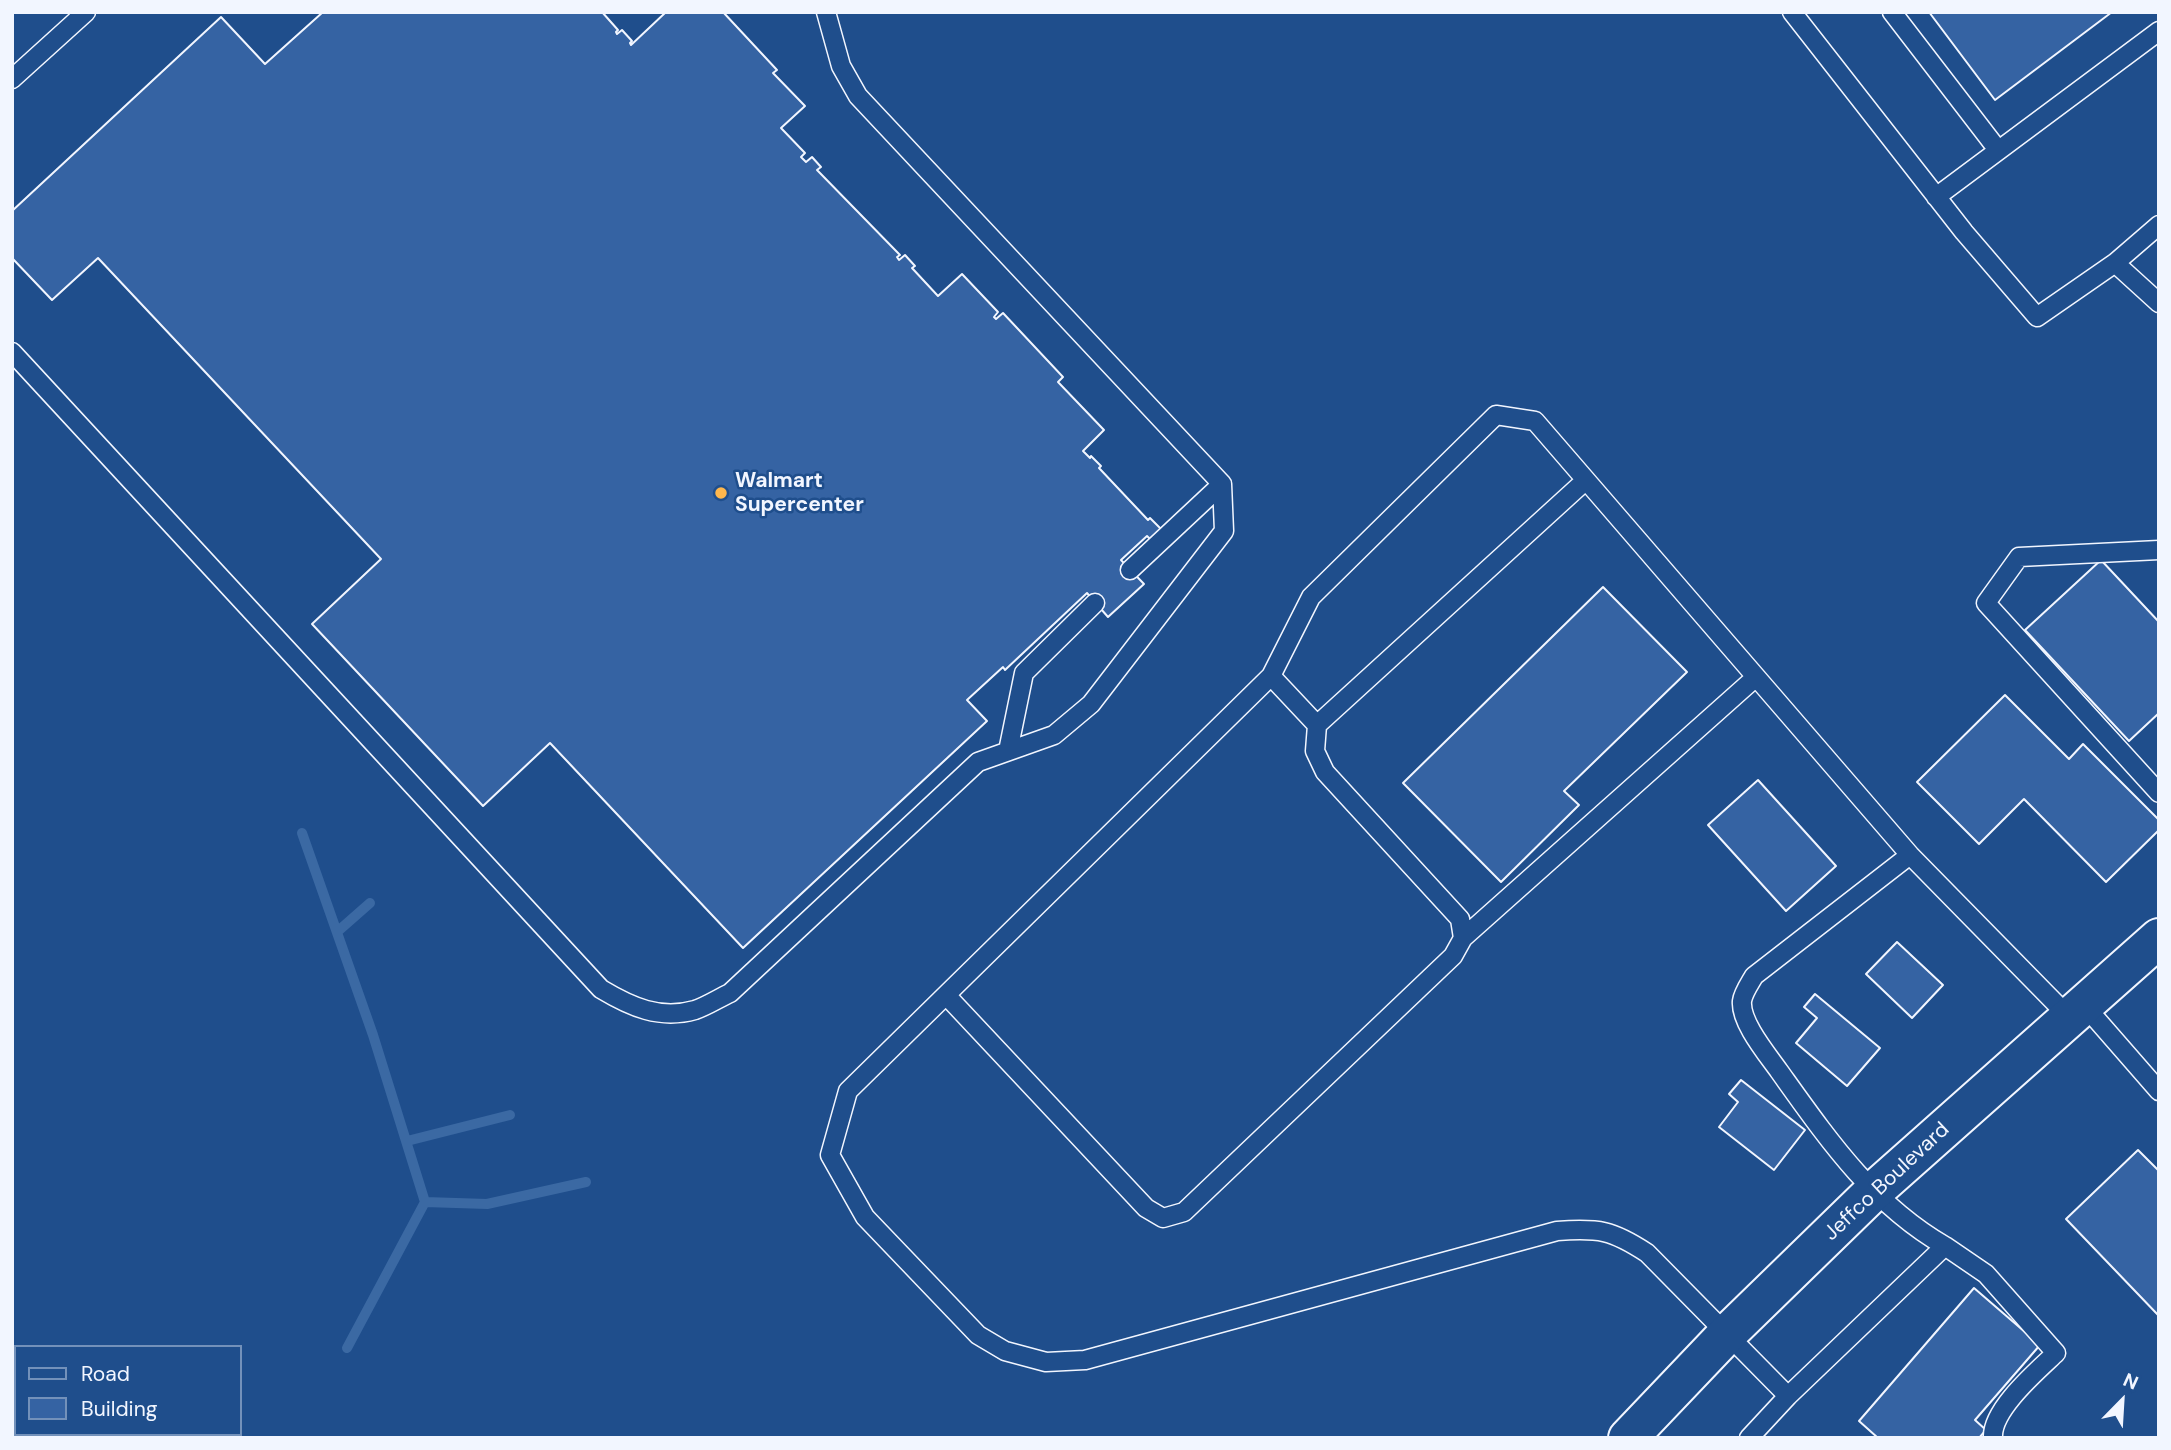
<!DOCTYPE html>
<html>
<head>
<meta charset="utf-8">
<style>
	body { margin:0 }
	#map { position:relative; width:2171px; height:1450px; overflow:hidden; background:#1f4e8c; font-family:"DM Sans",sans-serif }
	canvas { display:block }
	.frame { position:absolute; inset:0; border:14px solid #f2f6ff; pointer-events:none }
	.legend { position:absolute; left:14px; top:1345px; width:228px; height:91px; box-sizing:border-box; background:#1f4e8c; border:2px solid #7391ba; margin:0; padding:9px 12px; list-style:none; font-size:21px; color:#f2f6ff }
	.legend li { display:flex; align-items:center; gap:14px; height:35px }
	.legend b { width:35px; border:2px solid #7391ba }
	.north { position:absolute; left:2087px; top:1366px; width:70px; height:70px; -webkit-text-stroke:5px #1f4e8c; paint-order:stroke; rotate:24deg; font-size:19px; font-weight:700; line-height:28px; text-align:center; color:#f2f6ff }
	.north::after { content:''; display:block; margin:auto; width:24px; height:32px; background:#f2f6ff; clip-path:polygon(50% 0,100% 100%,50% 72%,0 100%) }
</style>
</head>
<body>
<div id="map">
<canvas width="2171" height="1450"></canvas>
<div class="frame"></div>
<ul class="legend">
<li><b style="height:9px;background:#1f4e8c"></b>Road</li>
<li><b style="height:19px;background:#3563a3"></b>Building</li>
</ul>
<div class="north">N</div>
</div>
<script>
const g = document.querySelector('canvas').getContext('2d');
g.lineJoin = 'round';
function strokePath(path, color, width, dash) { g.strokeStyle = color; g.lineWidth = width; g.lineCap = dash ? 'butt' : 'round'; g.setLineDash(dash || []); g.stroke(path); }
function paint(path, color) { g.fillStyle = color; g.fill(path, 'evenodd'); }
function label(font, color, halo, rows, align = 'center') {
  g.font = font + ' "DM Sans",sans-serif'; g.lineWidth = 5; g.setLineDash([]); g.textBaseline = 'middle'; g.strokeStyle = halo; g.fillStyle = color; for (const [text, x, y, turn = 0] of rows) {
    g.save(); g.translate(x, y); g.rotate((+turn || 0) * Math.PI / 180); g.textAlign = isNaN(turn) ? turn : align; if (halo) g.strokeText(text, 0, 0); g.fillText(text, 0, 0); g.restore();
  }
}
const stream = new Path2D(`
	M 302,833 L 373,1035 L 425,1202 L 347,1348
	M 337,932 L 370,903
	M 407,1141 L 510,1115
	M 425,1202 L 487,1204 L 586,1182`);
const building = new Path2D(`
	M 323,12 L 602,12 L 618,30 L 616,32 L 617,34 L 622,30 L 632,41 L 630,43 L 631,45 L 666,12 L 723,12 L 777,70 L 773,73 L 805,106 L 781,128 L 805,153 L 801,157 L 806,162 L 812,157 L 821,167 L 817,170 L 900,255 L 897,257 L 899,260 L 905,255 L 915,266 L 912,268 L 938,296 L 962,274 L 998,312 L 994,317 L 996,319 L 1003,313 L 1063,377 L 1058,382 L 1104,430 L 1083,451 L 1090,458 L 1091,456 L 1101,466 L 1099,468 L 1148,520 L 1150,518 L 1161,529 L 1150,539 L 1147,536 L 1121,560 L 1144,584 L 1108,617 L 1087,593 L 1005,670 L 1003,667 L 967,700 L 987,721 L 743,948 L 550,743 L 483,806 L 312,624 L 381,559 L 98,258 L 52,300 L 12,258 L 12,211 L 221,17 L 265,64 Z
	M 1929,12 L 2112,12 L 1995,100 Z
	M 2101,560 L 2159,622 L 2159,713 L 2129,741 L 2025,630 Z
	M 1603,587 L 1687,672 L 1564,791 L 1579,805 L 1501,882 L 1403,783 Z
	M 2005,695 L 2069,759 L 2083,744 L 2159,820 L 2159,830 L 2106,882 L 2024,799 L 1979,844 L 1917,782 Z
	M 1758,780 L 1836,866 L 1786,911 L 1708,825 Z
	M 1897,942 L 1943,985 L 1912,1018 L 1866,974 Z
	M 1815,994 L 1880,1048 L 1847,1086 L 1796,1043 L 1817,1018 L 1804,1007 Z
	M 1741,1080 L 1805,1130 L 1774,1170 L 1719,1127 L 1738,1102 L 1729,1094 Z
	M 2138,1150 L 2159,1171 L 2159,1316 L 2066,1219 Z
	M 1974,1288 L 2040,1345 L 1975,1420 L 1986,1430 L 1979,1438 L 1878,1438 L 1859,1421 Z`);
const service = new Path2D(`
	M 1792,12 L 1964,232 L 2037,317 L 2115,263 L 2159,225
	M 1892,12 L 1998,150
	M 12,79 L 86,12
	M 1936,197 L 2159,31
	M 2115,263 L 2159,303
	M 12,352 L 601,989 C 631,1007 660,1020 695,1010 C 707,1006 719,998 730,993 L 978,762 L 1054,735 L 1091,704 L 1224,531 L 1222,484 L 858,96 L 841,66 L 826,12
	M 2159,550 L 2019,557 L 1986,603 L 2159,793
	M 1130,570 L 1222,484
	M 1271,676 L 1317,725
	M 1008,751 L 1024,673 L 1095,603
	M 1463,938 L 1756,677
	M 946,995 L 1146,1208 L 1163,1218 L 1184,1212 L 1453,956 L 1463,938 L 1460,919 L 1325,772 L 1315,751 L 1317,725 L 1586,480
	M 2084,1005 L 2159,1091
	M 1945,1246 L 1986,1274 L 2056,1353 C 2037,1371 1991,1410 1993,1438
	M 1788,1396 L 1647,1253 C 1612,1230 1599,1228 1557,1231 L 1085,1360 L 1046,1362 L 1005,1351 L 978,1335 L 865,1217 L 830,1155 L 848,1091 L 1271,676 L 1311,597 L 1496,415 L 1535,421 L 1910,855 L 2070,1018
	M 1749,1438 L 1788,1396 L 1945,1246 C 1872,1204 1827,1138 1779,1071 C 1767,1054 1740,1022 1742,1001 C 1743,993 1750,983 1754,976 L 1910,855`);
const primary = new Path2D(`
	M 1628,1438 L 1727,1334 L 1874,1191 L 2159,938`);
const markers = [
	[721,493,7,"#ffb74d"]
];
const poiNames = [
	["Walmart",735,481],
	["Supercenter",735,505]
];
const streetNames = [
	["Jeffco Boulevard",1887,1182,-43]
];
strokePath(stream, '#3b69a3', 10);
paint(building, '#3563a3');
strokePath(building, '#f2f6ff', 2);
strokePath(service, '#f2f6ff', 21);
strokePath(primary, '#f2f6ff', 42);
strokePath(service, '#1f4e8c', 18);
strokePath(primary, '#1f4e8c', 38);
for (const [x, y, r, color] of markers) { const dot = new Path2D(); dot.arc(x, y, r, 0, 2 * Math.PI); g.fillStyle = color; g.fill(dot); strokePath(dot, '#1f4e8c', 2.5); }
label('bold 21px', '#f2f6ff', '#1f4e8c', poiNames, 'left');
label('21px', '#f2f6ff', '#1f4e8c', streetNames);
</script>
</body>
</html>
